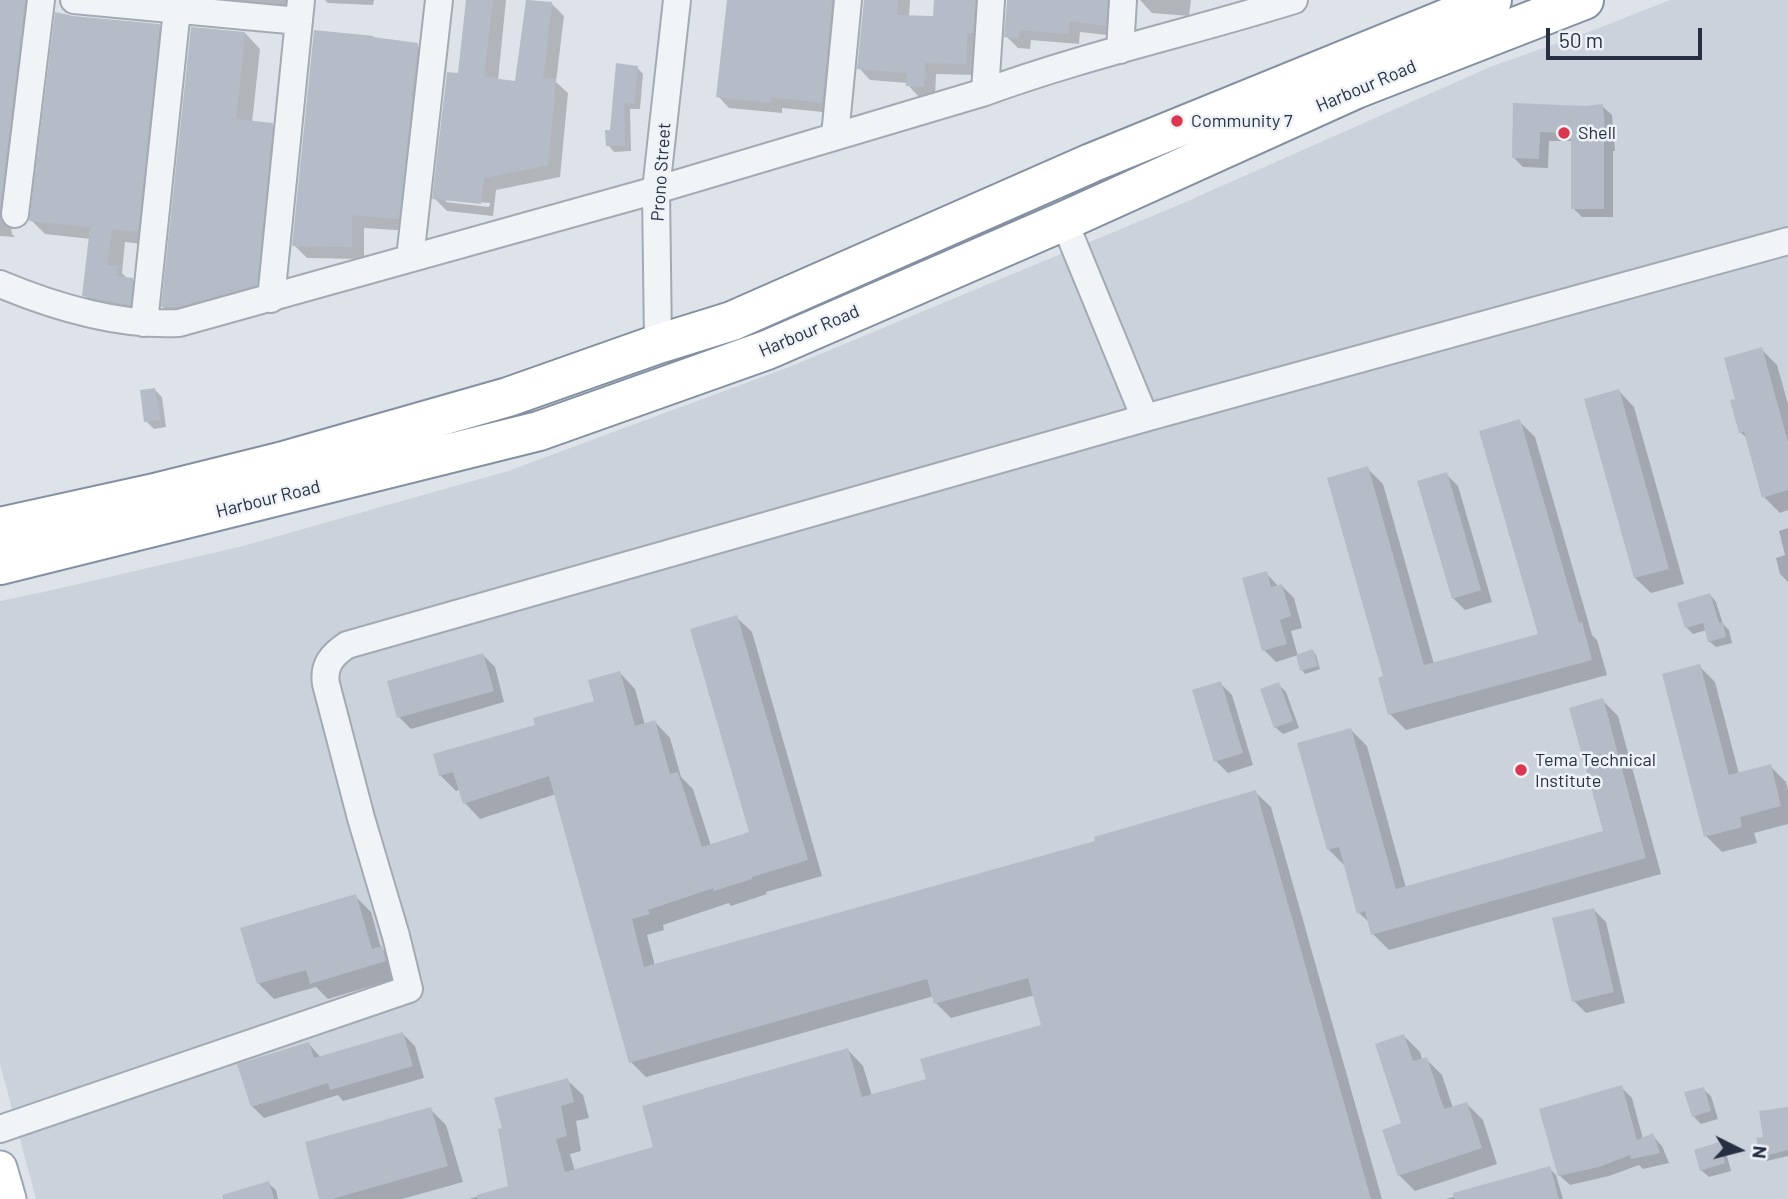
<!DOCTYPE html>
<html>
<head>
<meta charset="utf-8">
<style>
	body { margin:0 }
	#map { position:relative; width:1788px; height:1199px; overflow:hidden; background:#dee3e9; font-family:Barlow,sans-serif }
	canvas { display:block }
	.north { position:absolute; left:1704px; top:1115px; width:70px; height:70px; -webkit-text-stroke:5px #eef2f7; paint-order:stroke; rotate:96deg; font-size:19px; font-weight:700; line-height:28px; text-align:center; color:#263042 }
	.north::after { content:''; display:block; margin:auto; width:24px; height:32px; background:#263042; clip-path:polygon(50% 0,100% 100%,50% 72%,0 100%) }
	.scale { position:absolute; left:1546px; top:28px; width:156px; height:32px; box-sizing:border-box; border:4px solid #263042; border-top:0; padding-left:9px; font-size:21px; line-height:24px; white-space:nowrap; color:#263042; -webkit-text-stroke:5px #eef2f7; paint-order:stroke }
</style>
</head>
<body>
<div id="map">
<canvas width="1788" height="1199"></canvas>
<div class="north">N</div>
<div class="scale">50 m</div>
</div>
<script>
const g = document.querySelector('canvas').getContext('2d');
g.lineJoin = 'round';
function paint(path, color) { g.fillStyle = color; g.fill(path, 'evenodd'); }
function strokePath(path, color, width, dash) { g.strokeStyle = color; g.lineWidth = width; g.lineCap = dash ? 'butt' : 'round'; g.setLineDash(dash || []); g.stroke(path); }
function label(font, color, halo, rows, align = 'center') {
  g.font = font + ' Barlow,sans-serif'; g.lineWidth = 5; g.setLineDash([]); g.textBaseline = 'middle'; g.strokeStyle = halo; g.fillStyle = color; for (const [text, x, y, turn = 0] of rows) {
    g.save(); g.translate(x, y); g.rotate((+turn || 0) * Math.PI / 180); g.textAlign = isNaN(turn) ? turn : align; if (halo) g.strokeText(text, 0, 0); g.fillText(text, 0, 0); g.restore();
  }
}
const built = new Path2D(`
	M 1670,0 L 1788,0 L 1788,1199 L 36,1199 L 0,1064 L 0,601 L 48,591 L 243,546 L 508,471 L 789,367 L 1181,204 L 1490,67 L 1594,30 Z`);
const shadow = new Path2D(`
	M 0,0 L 45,0 L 11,226 L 12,234 L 15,237 L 0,236 Z
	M 200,0 L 305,0 L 297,16 Z
	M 325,0 L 374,0 L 373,5 L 328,3 Z
	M 468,0 L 506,0 L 498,80 L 517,82 L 527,0 L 551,3 L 564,16 L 556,82 L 568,93 L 560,177 L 496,190 L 493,216 L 447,211 L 434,198 L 459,75 ZM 446,199 L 490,203 L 489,207 L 446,202 Z
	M 729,0 L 849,0 L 833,113 L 782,108 L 782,113 L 729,108 L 718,96 Z
	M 865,0 L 910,0 L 909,17 L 935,18 L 935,0 L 992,0 L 977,75 L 936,74 L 935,98 L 919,97 L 908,85 L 908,83 L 870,80 L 859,68 Z
	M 1008,0 L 1124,0 L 1116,36 L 1080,32 L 1079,44 L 1031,40 L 1030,49 L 1018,48 L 1006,36 Z
	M 1140,0 L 1191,0 L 1189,16 L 1152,13 Z
	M 159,25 L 173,40 L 151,245 L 125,242 L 122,273 L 128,279 L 132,279 L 146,294 L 144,318 L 98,309 L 84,295 L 91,239 L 45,234 L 31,220 Z
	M 245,33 L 260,49 L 252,123 L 272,125 L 287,140 L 271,300 L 179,322 L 163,307 Z
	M 417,45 L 431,58 L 411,231 L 364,228 L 364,259 L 307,258 L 294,245 Z
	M 637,67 L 643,74 L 640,109 L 630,109 L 631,151 L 614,152 L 608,145 Z
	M 1515,105 L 1585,107 L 1602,106 L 1612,115 L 1615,151 L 1613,151 L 1613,217 L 1582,217 L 1573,208 L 1573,141 L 1549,141 L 1548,168 L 1523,167 L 1513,157 Z
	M 1761,349 L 1777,365 L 1788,404 L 1788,510 L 1780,513 L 1764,497 L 1748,439 L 1740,432 L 1737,400 Z
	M 155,390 L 162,397 L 166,427 L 154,429 L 146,421 Z
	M 1619,391 L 1634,407 L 1684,584 L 1651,593 L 1635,578 Z
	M 1519,421 L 1535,437 L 1592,635 L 1597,640 L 1607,675 L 1406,730 L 1390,714 L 1367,468 L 1383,484 L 1434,664 L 1540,636 Z
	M 1446,474 L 1458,486 L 1492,602 L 1465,610 L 1453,598 Z
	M 1788,528 L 1788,582 L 1780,574 L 1776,558 L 1785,555 L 1779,531 Z
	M 1266,573 L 1279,587 L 1282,586 L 1294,598 L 1302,628 L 1291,631 L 1298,656 L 1313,651 L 1316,655 L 1320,669 L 1305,674 L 1302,670 L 1298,655 L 1276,662 L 1264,650 Z
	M 1710,595 L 1716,602 L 1723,624 L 1729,630 L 1732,643 L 1716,647 L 1709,641 L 1706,630 L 1693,634 L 1686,627 Z
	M 736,617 L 752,632 L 822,876 L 766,892 L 767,894 L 731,906 L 729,903 L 663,925 L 664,930 L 647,935 L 655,966 L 1097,842 L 1255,792 L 1271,807 L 1382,1199 L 469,1199 L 509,1187 L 567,1080 L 583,1095 L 589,1118 L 576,1121 L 581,1151 L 570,1154 L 575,1171 L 655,1149 L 848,1050 L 863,1066 L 872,1096 L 928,1080 L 1043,1026 L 1035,995 L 951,1018 L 936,1003 L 934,996 L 646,1077 L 631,1062 L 556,794 L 480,819 L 465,803 L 460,789 L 456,791 L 440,775 L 537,726 L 596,702 L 620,673 L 635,689 L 645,725 L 655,722 L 670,738 L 681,777 L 693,789 L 711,846 L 751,833 Z
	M 483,655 L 495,667 L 504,702 L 411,729 L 399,717 Z
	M 1699,666 L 1715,682 L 1739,774 L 1770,766 L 1786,782 L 1788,790 L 1788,824 L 1754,833 L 1757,843 L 1722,852 L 1706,836 Z
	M 1220,683 L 1232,695 L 1253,765 L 1228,773 L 1216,761 Z
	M 1278,684 L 1286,692 L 1299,728 L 1283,734 L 1275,727 Z
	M 1602,700 L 1618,716 L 1661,874 L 1389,950 L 1373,934 L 1371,924 L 1359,913 L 1344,865 L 1328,849 L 1351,730 L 1367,746 L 1406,888 L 1605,832 Z
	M 355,896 L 371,912 L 381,948 L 398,964 L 401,977 L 328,999 L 316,987 L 274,999 L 258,983 Z
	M 1594,910 L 1606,922 L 1625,1003 L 1586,1013 L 1574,1001 Z
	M 403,1034 L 415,1046 L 424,1078 L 343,1101 L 338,1095 L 264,1118 L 252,1106 L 309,1044 L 321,1058 Z
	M 1404,1036 L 1420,1052 L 1422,1060 L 1426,1059 L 1442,1075 L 1453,1108 L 1467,1104 L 1483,1120 L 1497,1164 L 1415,1191 L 1399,1175 L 1403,1124 Z
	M 1621,1087 L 1632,1098 L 1643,1139 L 1652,1135 L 1662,1146 L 1669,1163 L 1643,1169 L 1639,1165 L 1609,1176 L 1570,1185 L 1559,1175 Z
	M 1703,1089 L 1711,1096 L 1718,1119 L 1701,1124 L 1693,1116 Z
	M 430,1109 L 446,1125 L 463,1182 L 402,1199 L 321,1199 Z
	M 1788,1109 L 1788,1156 L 1767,1161 L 1762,1156 L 1765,1138 Z
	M 1718,1144 L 1726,1152 L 1731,1171 L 1709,1177 L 1701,1170 Z
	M 1549,1168 L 1556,1175 L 1563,1199 L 1446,1199 Z
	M 268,1183 L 276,1190 L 278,1199 L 255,1199 Z`);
const building = new Path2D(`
	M 0,0 L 25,0 L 0,207 Z
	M 466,0 L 493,0 L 484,77 L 515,81 L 526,0 L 552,2 L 543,78 L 556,79 L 548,165 L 484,178 L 481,204 L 432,199 L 447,72 L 458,73 Z
	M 727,0 L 832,0 L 822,103 L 771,97 L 771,103 L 716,97 Z
	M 864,0 L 898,0 L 897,15 L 933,16 L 934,0 L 975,0 L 973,33 L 967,33 L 966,64 L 925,63 L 924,87 L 906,86 L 907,73 L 857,69 Z
	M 1007,0 L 1107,0 L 1106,26 L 1069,21 L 1069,34 L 1020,30 L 1019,38 L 1004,37 Z
	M 55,12 L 73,16 L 160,24 L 138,232 L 112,229 L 107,265 L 118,266 L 117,276 L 133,278 L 130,305 L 82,296 L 90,227 L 29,221 Z
	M 191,27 L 245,32 L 236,119 L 273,123 L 257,285 L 177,307 L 161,307 Z
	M 314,30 L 374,36 L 373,37 L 418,43 L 399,219 L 352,215 L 352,247 L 292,246 Z
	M 616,63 L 638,66 L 634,104 L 624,103 L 625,145 L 606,146 L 605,130 L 610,130 Z
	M 1513,103 L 1585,106 L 1603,104 L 1606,142 L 1604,142 L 1604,209 L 1571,209 L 1571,133 L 1540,132 L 1539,159 L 1512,158 Z
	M 1762,347 L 1788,442 L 1788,490 L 1762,498 L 1744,432 L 1739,433 L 1730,400 L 1735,399 L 1724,358 Z
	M 155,388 L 160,420 L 144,422 L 140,390 Z
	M 1619,389 L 1669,569 L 1634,578 L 1584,399 Z
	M 1520,419 L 1579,623 L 1582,622 L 1592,660 L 1388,715 L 1378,678 L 1383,676 L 1327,478 L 1368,466 L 1424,665 L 1538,634 L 1479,431 Z
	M 1447,472 L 1481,590 L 1452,599 L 1417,481 Z
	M 1267,571 L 1271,587 L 1282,584 L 1291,616 L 1280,620 L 1287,644 L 1262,651 L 1242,578 Z
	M 1710,593 L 1719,623 L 1723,622 L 1726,637 L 1708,642 L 1703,623 L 1685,628 L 1677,603 Z
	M 737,615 L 808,860 L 752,877 L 752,879 L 714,891 L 713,888 L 648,910 L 650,914 L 632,919 L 644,967 L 1095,841 L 1094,837 L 1256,790 L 1371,1199 L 477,1199 L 477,1195 L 508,1186 L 498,1129 L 502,1128 L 494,1098 L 568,1078 L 574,1102 L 561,1106 L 567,1136 L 556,1139 L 565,1172 L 653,1147 L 642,1106 L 848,1048 L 862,1097 L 926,1079 L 920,1059 L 1041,1025 L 1028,978 L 934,1004 L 927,979 L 629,1063 L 549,776 L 463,804 L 453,772 L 439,776 L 433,754 L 535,725 L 533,718 L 594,701 L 588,680 L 620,671 L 635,726 L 655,720 L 670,774 L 678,772 L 702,847 L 749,832 L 690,629 Z
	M 1313,649 L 1318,666 L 1300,671 L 1296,655 Z
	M 483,653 L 494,691 L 397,718 L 387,681 Z
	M 1700,664 L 1729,775 L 1771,764 L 1781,806 L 1740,817 L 1742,827 L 1704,837 L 1662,674 Z
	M 1221,681 L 1243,753 L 1214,762 L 1192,690 Z
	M 1279,682 L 1293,721 L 1274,728 L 1260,689 Z
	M 1603,698 L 1646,858 L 1371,935 L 1365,911 L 1357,914 L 1339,847 L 1327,850 L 1297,743 L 1351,728 L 1396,889 L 1603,831 L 1569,708 Z
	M 356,894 L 372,949 L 382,946 L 386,961 L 310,984 L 306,970 L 257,984 L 240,928 Z
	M 1594,908 L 1614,992 L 1572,1002 L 1552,918 Z
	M 403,1032 L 413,1066 L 330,1090 L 328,1083 L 251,1107 L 237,1064 L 309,1042 L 314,1058 Z
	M 1404,1034 L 1413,1061 L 1427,1057 L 1444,1109 L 1467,1102 L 1482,1148 L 1398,1176 L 1382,1130 L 1401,1123 L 1375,1044 Z
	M 1622,1085 L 1637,1140 L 1653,1133 L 1660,1153 L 1631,1159 L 1630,1155 L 1599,1167 L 1558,1176 L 1539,1109 Z
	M 1704,1087 L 1711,1111 L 1692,1117 L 1684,1092 Z
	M 431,1107 L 448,1166 L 332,1199 L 319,1199 L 305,1142 Z
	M 1788,1107 L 1788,1150 L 1760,1157 L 1756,1138 L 1763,1137 L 1759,1111 Z
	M 1719,1142 L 1725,1163 L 1700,1171 L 1694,1150 Z
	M 1550,1166 L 1559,1199 L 1454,1199 L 1453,1193 Z
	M 269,1181 L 274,1199 L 223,1199 L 222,1195 Z`);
const minor = new Path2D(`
	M 74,0 L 299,21
	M 1120,50 L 1123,0
	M 985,92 L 991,0
	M 835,136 L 848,0
	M 15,214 L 41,0
	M 1064,221 L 1145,418
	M 410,258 L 439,0
	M 0,284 C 55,307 118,326 179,323 L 656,190 L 985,92 C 1086,55 1192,32 1294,0
	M 271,299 L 301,0
	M 144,323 L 178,0
	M 658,344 L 656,190 L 677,0
	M 0,1129 L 409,989 L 396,936 L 361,818 L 326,684 C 323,665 332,655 347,645 L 1145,418 L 1788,241`);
const major = new Path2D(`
	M 0,1168 L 9,1199`);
const highway = new Path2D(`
	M 0,527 L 159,492 L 280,462 L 508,397 L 658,344 L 732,321 L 1091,163 L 1492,0
	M 0,565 L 539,431 L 767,350 L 1064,221 L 1356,89 L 1584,0`);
const markers = [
	[1177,121,7,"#db3751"],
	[1564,133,7,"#db3751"],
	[1521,770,7,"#db3751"]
];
const streetNames = [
	["Harbour Road",1366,86,-23],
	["Prono Street",661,172,-86],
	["Harbour Road",809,331,-23],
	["Harbour Road",268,499,-14]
];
const poiNames = [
	["Community 7",1191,121],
	["Shell",1578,133],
	["Tema Technical",1535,760],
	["Institute",1535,781]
];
paint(built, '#ccd2dc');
paint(shadow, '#0003');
paint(building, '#b5bcc7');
strokePath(minor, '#a3aab4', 30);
strokePath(major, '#9ca7b6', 37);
strokePath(highway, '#8490a1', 42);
strokePath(minor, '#f1f4f7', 26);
strokePath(major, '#fff', 33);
strokePath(highway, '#fff', 38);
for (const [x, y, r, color] of markers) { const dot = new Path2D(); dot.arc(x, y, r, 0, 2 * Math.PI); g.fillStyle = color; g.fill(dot); strokePath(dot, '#eef2f7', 2.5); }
label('18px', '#263042', '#eef2f7', streetNames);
label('18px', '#263042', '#eef2f7', poiNames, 'left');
</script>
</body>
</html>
